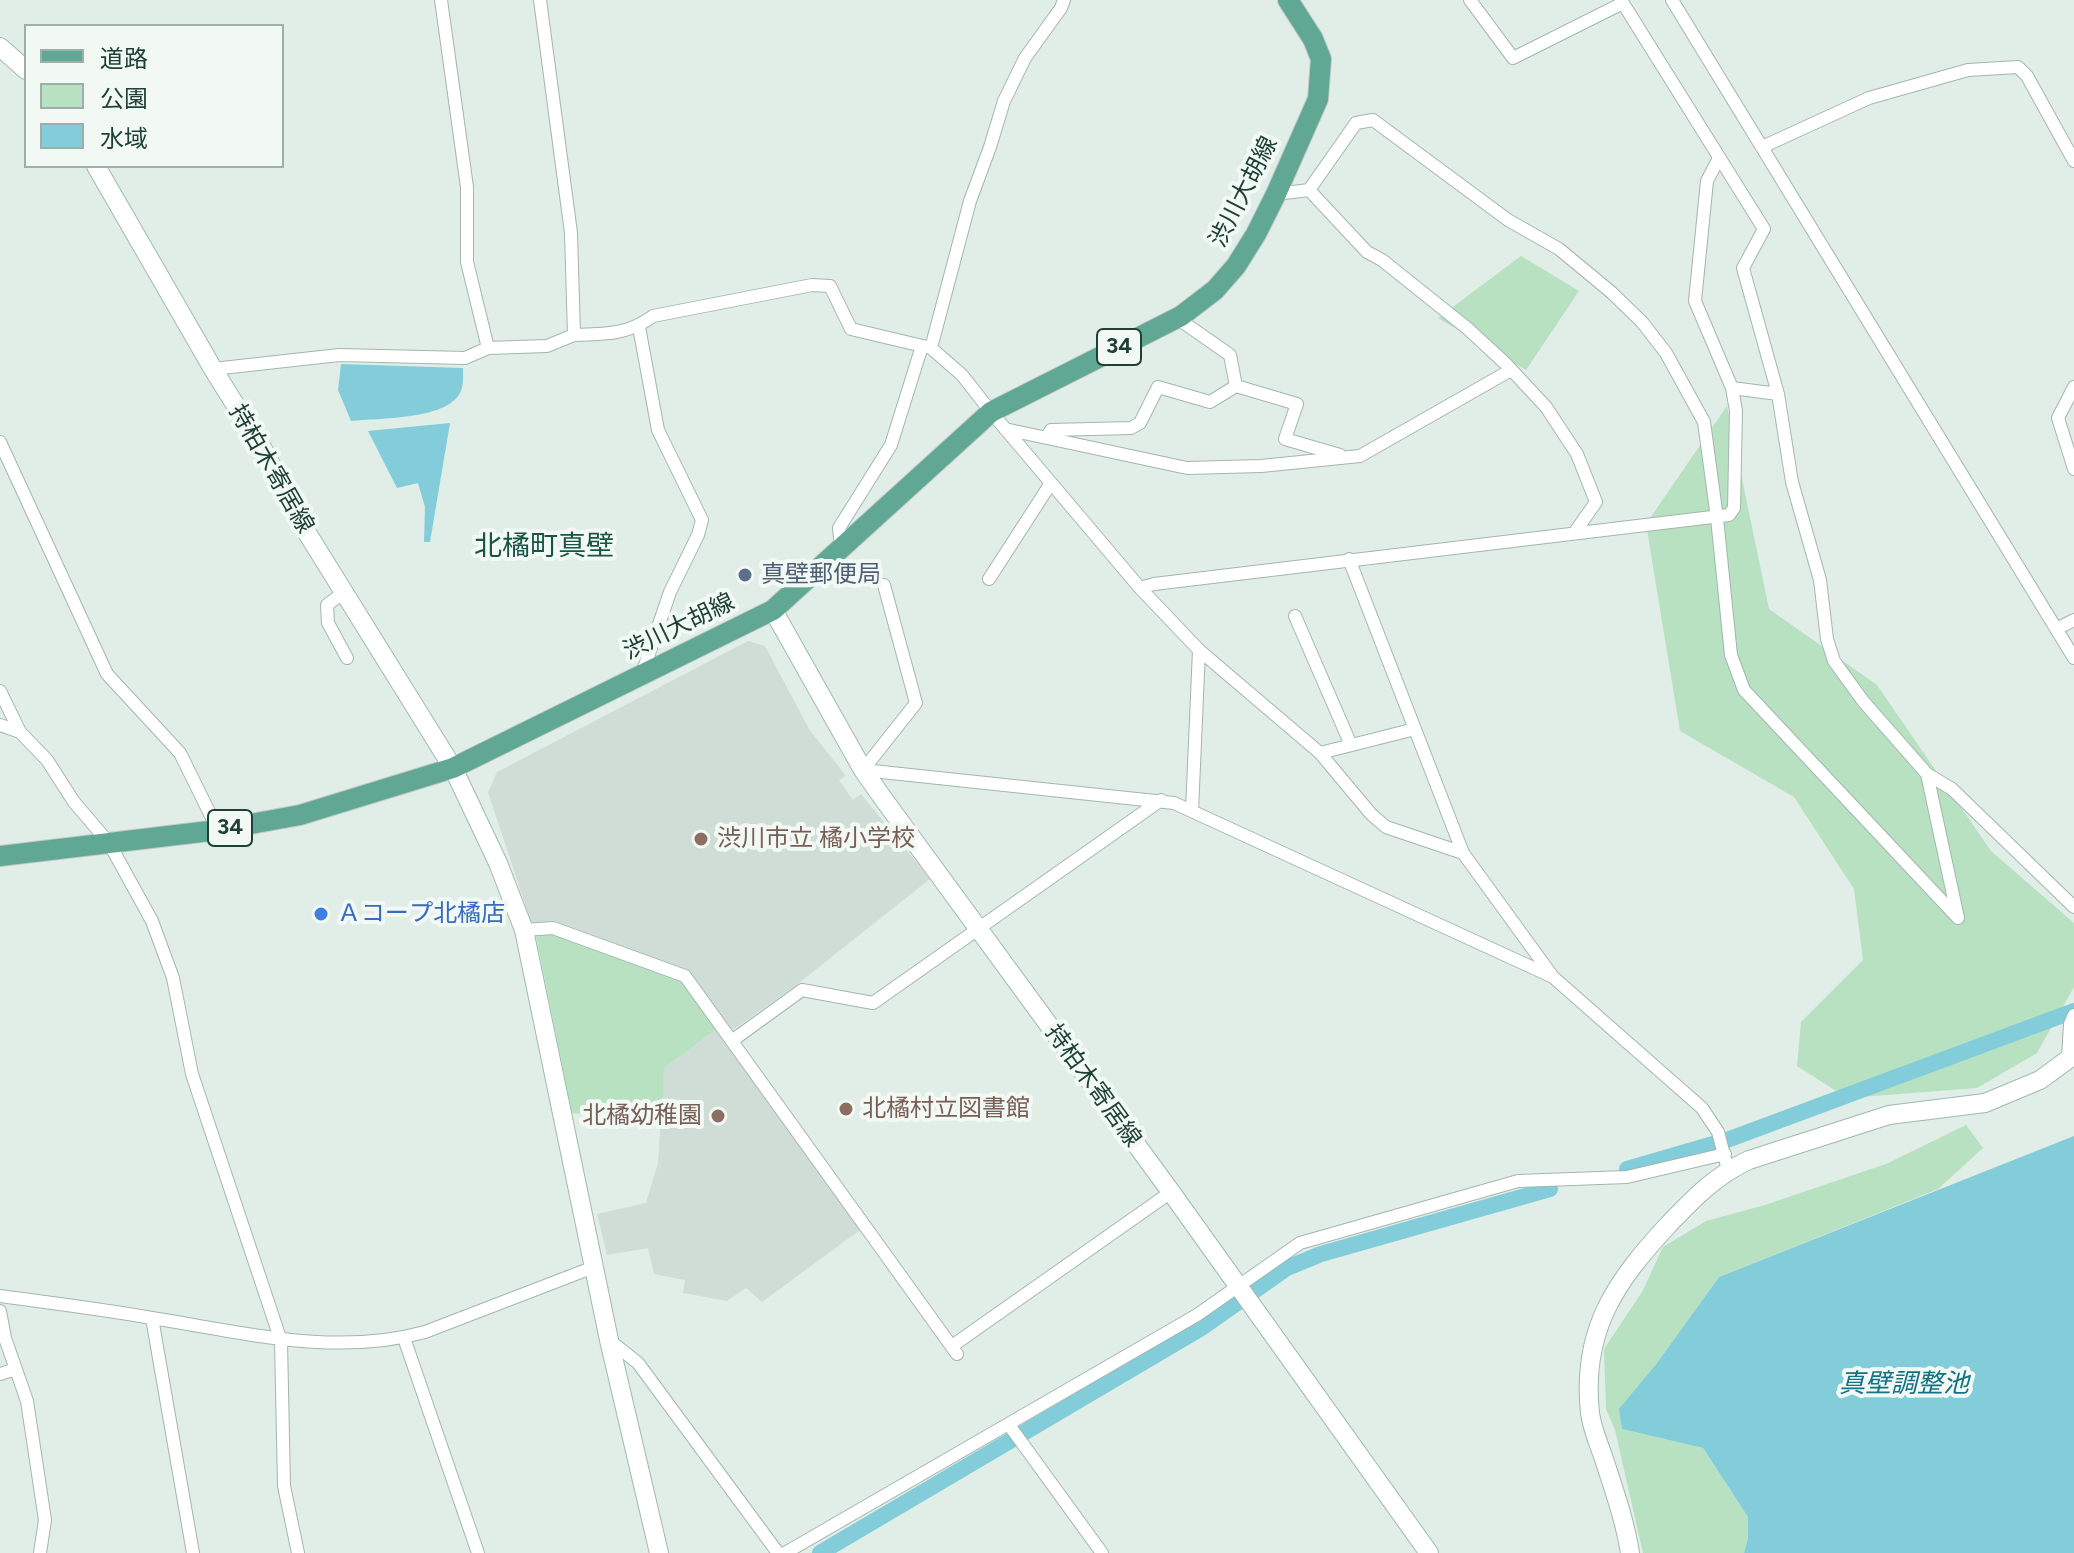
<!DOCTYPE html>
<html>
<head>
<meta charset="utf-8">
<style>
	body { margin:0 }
	#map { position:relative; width:2074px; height:1553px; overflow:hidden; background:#e1ede7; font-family:Figtree,"Noto Sans JP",sans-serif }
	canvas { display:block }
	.legend { position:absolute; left:24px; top:24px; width:260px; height:144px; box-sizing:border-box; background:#f2f9f5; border:2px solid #9eafa9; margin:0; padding:10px 14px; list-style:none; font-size:24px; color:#1f4037 }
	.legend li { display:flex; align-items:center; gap:16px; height:40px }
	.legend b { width:40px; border:2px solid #9eafa9 }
</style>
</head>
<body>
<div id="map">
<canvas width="2074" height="1553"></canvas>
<ul class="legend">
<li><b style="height:10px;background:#60a894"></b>道路</li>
<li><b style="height:22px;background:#b7e1c1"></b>公園</li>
<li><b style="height:22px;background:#82cdd9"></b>水域</li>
</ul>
</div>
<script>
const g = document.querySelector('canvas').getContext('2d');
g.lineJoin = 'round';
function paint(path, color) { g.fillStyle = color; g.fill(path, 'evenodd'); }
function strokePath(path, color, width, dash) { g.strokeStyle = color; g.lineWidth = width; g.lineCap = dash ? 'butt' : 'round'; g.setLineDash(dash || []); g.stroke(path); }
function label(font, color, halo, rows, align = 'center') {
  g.font = font + ' Figtree,"Noto Sans JP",sans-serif'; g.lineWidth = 8; g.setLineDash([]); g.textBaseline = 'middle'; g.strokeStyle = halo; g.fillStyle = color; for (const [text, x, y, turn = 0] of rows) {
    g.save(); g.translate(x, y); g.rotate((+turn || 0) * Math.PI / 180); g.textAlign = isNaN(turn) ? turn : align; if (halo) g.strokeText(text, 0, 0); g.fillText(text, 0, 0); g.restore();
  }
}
const built = new Path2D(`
	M 748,641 L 765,646 L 809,729 L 846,776 L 839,780 L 853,800 L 861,794 L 930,879 L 800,982 L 733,1030 L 681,968 L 554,921 L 532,925 L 488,792 L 497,772 Z
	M 717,1029 L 860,1230 L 762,1302 L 746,1288 L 727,1301 L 683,1293 L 685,1280 L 654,1274 L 648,1248 L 607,1255 L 597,1214 L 646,1203 L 658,1163 L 664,1068 Z`);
const green = new Path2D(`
	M 1521,256 L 1579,291 L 1526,370 L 1438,318 Z
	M 1727,406 L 1769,609 L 1877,685 L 1991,851 L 2074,923 L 2074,987 L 2037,1053 L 1977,1088 L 1847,1098 L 1797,1066 L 1801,1022 L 1863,960 L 1854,889 L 1794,797 L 1680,731 L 1646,524 Z
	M 552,932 L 680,978 L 717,1029 L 664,1068 L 662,1120 L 572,1113 L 536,936 Z
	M 1966,1125 L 1983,1148 L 1938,1189 L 1719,1277 L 1657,1363 L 1620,1409 L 1622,1429 L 1703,1448 L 1748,1517 L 1748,1538 L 1744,1553 L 1643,1553 L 1615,1430 L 1606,1409 L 1604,1349 L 1642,1292 L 1663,1247 L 1706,1221 L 1765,1205 L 1886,1164 Z`);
const water = new Path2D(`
	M 341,364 L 463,368 C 463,376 464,386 460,393 C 446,420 378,418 351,421 L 338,390 Z
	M 450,423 L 430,542 L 424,542 L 425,507 L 418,483 L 397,488 L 368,431 Z
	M 2074,1136 L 2074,1553 L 1744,1553 L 1748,1538 L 1748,1517 L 1703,1448 L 1622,1429 L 1619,1409 L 1657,1363 L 1719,1277 Z`);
const canal = new Path2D(`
	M 1627,1169 L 1727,1140 L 2074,1011
	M 820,1553 L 1203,1327 L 1287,1268 L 1321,1254 L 1550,1189`);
const street = new Path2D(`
	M 441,0 L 467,187 L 467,262 L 488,348
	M 1064,0 L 1061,8 L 1025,58 L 1004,101 L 990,147 L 970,201 L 931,348 L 962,375 L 991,412 L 1140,588 L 1199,650 L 1320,753 L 1371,814 L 1386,827 L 1463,853 L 1553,977
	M 1470,0 L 1513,58 L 1623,3
	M 1621,0 L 1764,229 L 1743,268 L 1778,394
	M 1672,0 L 2074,658
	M 1762,147 L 1869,98 L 1968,70 L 2018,67 L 2027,76 L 2074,161
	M 1719,158 L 1707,181 L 1695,301 L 1732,388
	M 1309,190 L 1356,123 L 1373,120 L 1508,220 L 1559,249 L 1611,292 L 1642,322 L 1666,353 L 1704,422 L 1717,518 L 1731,655 L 1744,690 L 1958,918 L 1927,774
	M 1276,194 L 1309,190 L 1367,252 L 1382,260 L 1467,328 L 1507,365 L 1546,407 L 1577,454 L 1596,502 L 1575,532
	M 1177,318 L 1230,355 L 1236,386 L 1297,404 L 1285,439 L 1340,455
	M 639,327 L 658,430 L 702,520 L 698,535 L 670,592 L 642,674
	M 574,335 C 604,334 628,335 653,316 L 812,285 L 830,286 L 851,329 L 931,348
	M 213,369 L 339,355 L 465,358 L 488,348 L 547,346 L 574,335 L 571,233 L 540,0
	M 2074,387 L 2058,418 L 2074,469
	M 1005,429 L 1187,468 L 1261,466 L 1360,456 L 1511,370
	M 1047,437 L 1051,430 L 1131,428 L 1140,423 L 1158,387 L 1210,402 L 1236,386
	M 0,442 L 107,674 L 180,753 L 218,830
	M 841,548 L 839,528 L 891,445 L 922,346
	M 1349,559 L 1463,853
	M 989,579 L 1051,483
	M 884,585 L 916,703 L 863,770 L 1174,803 L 1553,977 L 1702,1108 L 1718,1132 L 1728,1170
	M 1140,588 L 1154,584 L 1729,515 L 1734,508 L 1736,411 L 1732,388 L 1778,394 L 1792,482 L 1820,580 L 1827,639 L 1834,661 L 1863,701 L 1927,774 L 1952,789 L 2074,907
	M 344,592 L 327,605 L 328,623 L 347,658
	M 1295,616 L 1351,745
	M 2056,629 L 2074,620
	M 0,691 L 20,732 L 47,760 L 74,802 L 109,843 L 152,921 L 173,978 L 192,1074 L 281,1341 L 284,1486 L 298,1553
	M 0,725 L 20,732
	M 1320,753 L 1415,729
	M 1192,811 L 1199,650
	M 524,930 L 553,928 L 685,976 L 957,1354
	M 733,1040 L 802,990 L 873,1003 L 1161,800
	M 2068,1058 L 2070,1024 L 2074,1015
	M 0,1296 C 51,1303 101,1309 152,1318 C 242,1332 334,1357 425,1332 L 594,1267
	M 0,1311 L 5,1338 L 27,1401 L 45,1520 L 40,1553
	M 152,1318 L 193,1553
	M 404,1338 L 478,1553
	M 609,1340 L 638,1363 L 778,1553
	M 952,1346 L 1171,1192
	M 0,1374 L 16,1369
	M 1009,1425 L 1102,1553
	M 785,1553 L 1197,1315 L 1300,1243 L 1518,1181 L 1627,1177 L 1725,1154`);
const secondary = new Path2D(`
	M 0,47 L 26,70
	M 96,166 L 213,369 L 264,451 L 304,528 L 453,768 L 498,863 L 524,930 L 609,1340 L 659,1553
	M 773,610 L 863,770 L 882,797 L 1171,1192 L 1429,1553
	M 1630,1553 C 1625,1521 1614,1490 1604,1459 C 1599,1444 1592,1429 1590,1413 C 1581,1330 1616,1281 1669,1224 C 1694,1198 1716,1175 1749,1160 L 1889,1115 L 1985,1103 L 2040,1080 L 2074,1055`);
const primary = new Path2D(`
	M 0,856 L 218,830 L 300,815 L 453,768 L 773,610 L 991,412 L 1181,316 L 1215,290 L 1236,266 L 1256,234 L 1276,194 L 1318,99 L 1321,59 L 1313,39 L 1288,0`);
const markers = [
	[745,575,8,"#5c6f8a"],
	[701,839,8,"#8d6e63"],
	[321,914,8,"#3f7fe0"],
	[846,1109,8,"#8d6e63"],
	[718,1116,8,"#8d6e63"]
];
const shields = [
	[1119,347,44],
	[230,828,44]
];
const shieldNames = [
	["34",1119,347],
	["34",230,828]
];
const streetNames = [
	["渋川大胡線",1244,192,-63],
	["持柏木寄居線",271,469,60],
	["渋川大胡線",679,627,-26],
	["持柏木寄居線",1093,1086,54]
];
const serviceNames = [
	["真壁郵便局",761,575]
];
const educationNames = [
	["渋川市立 橘小学校",717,839],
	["北橘村立図書館",862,1109],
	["北橘幼稚園",702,1116,"right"]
];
const shopNames = [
	["Ａコープ北橘店",337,914]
];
const waterNames = [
	["真壁調整池",1904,1384]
];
const quarterNames = [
	["北橘町真壁",544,547]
];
paint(built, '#cfddd6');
paint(green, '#b7e1c1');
paint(water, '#82cdd9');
strokePath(canal, '#82cdd9', 16);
strokePath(street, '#a3b6af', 14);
strokePath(secondary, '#9ebab0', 20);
strokePath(primary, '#c0cac7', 22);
strokePath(street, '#fff', 12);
strokePath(secondary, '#fff', 18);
strokePath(primary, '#60a894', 20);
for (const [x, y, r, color] of markers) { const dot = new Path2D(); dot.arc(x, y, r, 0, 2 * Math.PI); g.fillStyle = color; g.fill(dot); strokePath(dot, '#f2f9f5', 3); }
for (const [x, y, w] of shields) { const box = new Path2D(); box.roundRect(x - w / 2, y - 18, w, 36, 6); g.fillStyle = '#f2f9f5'; g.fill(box); strokePath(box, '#1f4037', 2); }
label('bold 22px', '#1f4037', null, shieldNames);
label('24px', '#1f4037', '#f2f9f5', streetNames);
label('24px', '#4e5e75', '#f2f9f5', serviceNames, 'left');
label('24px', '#785e54', '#f2f9f5', educationNames, 'left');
label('24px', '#366cbe', '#f2f9f5', shopNames, 'left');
label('italic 26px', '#117384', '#f2f9f5', waterNames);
label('28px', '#185545', '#f2f9f5', quarterNames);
</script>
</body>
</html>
